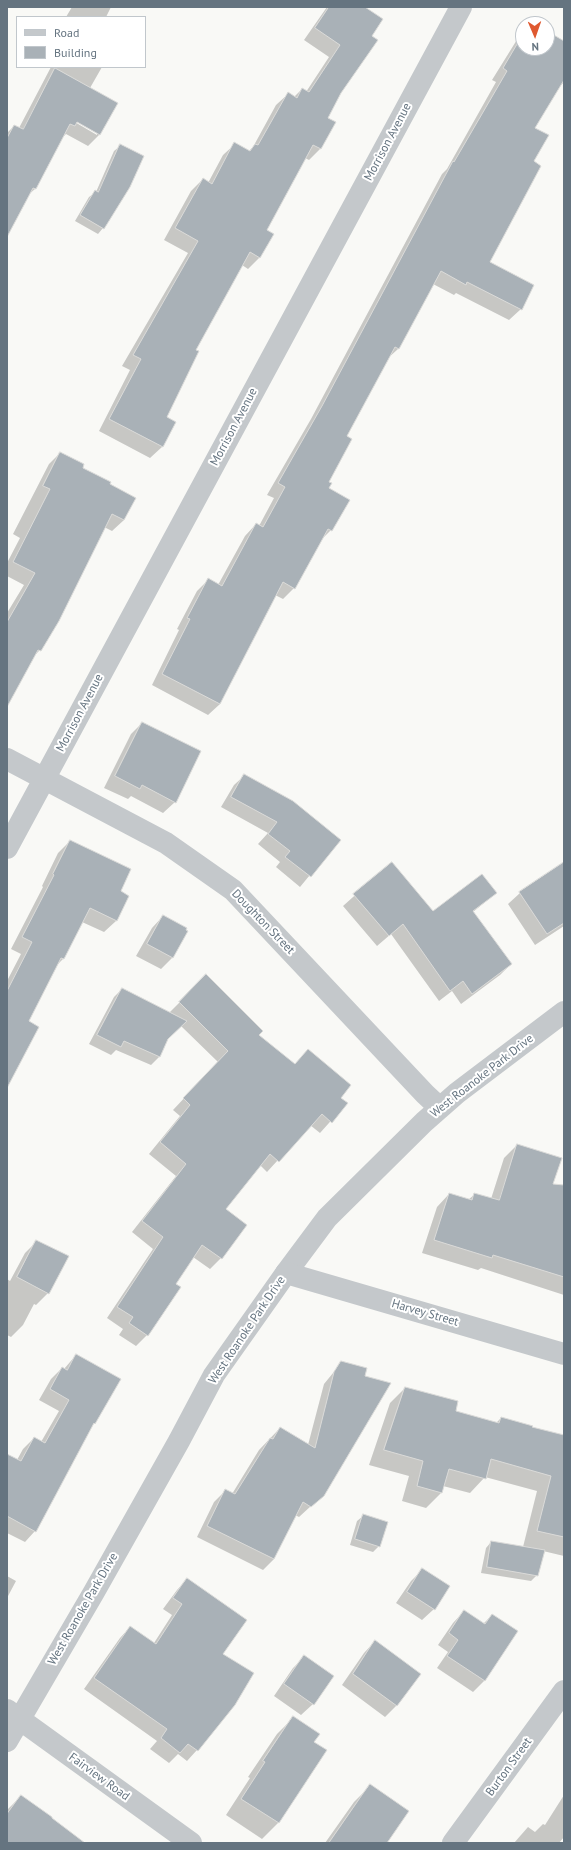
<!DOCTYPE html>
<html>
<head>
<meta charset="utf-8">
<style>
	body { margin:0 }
	#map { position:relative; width:571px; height:1850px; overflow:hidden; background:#f9f9f6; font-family:"PT Sans",sans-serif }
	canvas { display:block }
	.frame { position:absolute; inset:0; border:8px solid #657480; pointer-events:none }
	.legend { position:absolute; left:16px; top:16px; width:130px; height:52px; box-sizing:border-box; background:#fff; border:1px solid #c1c7cc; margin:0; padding:5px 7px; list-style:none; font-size:12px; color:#657480 }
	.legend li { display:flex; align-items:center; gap:8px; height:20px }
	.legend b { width:20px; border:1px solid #c1c7cc }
	.north { position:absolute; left:515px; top:16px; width:40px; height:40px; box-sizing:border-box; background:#fff; border:1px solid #c1c7cc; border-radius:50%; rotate:178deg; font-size:11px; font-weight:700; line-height:16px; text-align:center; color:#657480 }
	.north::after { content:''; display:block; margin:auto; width:14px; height:18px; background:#df5930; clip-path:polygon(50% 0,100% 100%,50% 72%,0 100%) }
</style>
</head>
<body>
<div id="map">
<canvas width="571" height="1850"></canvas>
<div class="frame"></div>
<ul class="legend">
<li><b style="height:5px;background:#c4c8cb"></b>Road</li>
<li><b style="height:11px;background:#a9b1b7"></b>Building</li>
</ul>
<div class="north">N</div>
</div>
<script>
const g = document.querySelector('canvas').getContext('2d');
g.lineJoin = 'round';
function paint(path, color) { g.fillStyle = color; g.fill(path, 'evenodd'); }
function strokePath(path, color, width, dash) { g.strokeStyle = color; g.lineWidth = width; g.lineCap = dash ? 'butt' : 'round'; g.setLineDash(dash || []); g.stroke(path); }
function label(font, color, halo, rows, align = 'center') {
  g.font = font + ' "PT Sans",sans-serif'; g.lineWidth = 4; g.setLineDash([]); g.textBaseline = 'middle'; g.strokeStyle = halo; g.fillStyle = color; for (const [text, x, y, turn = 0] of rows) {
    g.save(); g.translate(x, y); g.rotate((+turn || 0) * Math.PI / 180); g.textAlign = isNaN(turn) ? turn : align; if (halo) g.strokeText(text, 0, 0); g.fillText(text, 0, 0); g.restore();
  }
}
const shadow = new Path2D(`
	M 72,7 L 111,7 L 106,17 L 66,17 Z
	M 327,7 L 363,7 L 370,36 L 326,118 L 334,122 L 320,149 L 309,160 L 305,158 L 266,231 L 260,257 L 248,269 L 242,265 L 194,350 L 166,418 L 174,422 L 162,447 L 150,458 L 99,431 L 130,370 L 122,366 L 188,253 L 164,240 L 191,191 L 203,179 L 208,183 L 223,155 L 235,144 L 249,151 L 253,147 L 276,105 L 288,94 L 294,97 L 302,89 L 306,92 L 329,57 L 304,40 Z
	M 523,30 L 523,48 L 547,48 L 547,32 L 564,43 L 564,82 L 558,88 L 534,128 L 532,162 L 488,263 L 521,309 L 509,320 L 456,293 L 454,295 L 433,284 L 398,349 L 386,360 L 346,437 L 328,482 L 331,530 L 319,542 L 294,588 L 283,599 L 275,595 L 220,704 L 208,715 L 152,685 L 179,630 L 177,629 L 197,591 L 208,580 L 218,585 L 245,536 L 256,524 L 259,526 L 274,498 L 267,495 L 311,419 L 442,174 L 447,169 L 496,82 L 492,80 Z
	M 51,67 L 102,67 L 90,88 L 117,103 L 99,135 L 88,146 L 66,134 L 62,138 L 35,189 L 27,196 L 7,231 L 7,133 L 14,126 L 19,128 ZM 74,119 L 97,132 L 97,135 L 73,121 Z
	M 120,146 L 103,228 L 98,234 L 75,221 L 89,197 L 96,192 L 114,151 Z
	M 60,453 L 81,468 L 135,498 L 124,520 L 112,531 L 104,527 L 40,650 L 32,658 L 7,703 L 7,613 L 24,585 L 7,576 L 7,563 L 20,538 L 13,534 L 49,464 Z
	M 142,723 L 175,802 L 163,813 L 131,796 L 128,799 L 104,788 L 131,734 Z
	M 245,775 L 339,840 L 300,887 L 276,867 L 280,862 L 258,844 L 268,833 L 221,807 L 234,785 Z
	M 70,841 L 119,892 L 116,921 L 104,932 L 82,922 L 63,959 L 55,967 L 27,1022 L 7,1085 L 7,981 L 21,954 L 11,949 L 43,887 L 42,886 L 58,853 Z
	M 391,863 L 433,912 L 496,893 L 473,912 L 511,964 L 500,975 L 461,1004 L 452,991 L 439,1001 L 391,934 L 377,946 L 343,906 Z
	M 564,874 L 564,926 L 535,945 L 508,904 L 520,893 Z
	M 163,916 L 187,931 L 172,958 L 161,969 L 136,956 L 152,928 Z
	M 206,976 L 258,1035 L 294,1065 L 308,1050 L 339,1098 L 346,1104 L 320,1133 L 310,1125 L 267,1172 L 260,1165 L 225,1209 L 221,1258 L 210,1269 L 193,1257 L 174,1284 L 147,1335 L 136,1346 L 119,1335 L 123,1329 L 107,1318 L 153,1249 L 132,1232 L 176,1176 L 149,1154 L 180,1116 L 173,1110 L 218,1062 L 181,1026 L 167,1039 L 160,1056 L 151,1065 L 116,1050 L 111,1055 L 89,1044 L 114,997 L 122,989 L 169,1013 Z
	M 517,1145 L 532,1247 L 564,1255 L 564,1295 L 481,1268 L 478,1270 L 422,1253 L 437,1207 L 449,1194 L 468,1200 L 475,1194 L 491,1199 L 504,1158 Z
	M 37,1241 L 48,1293 L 36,1305 L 34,1304 L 23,1325 L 11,1337 L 7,1335 L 7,1279 L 10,1281 L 25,1253 Z
	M 76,1355 L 119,1379 L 91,1427 L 35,1531 L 25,1542 L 7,1533 L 7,1455 L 17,1460 L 23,1449 L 34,1438 L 41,1442 L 59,1411 L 39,1400 L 51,1379 L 62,1368 L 64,1369 Z
	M 342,1362 L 363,1376 L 323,1495 L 299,1517 L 295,1515 L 274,1559 L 263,1570 L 197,1537 L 214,1502 L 225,1491 L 232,1494 L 259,1450 L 280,1428 L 308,1445 L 324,1384 Z
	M 405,1388 L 455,1412 L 496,1423 L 501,1418 L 531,1428 L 564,1436 L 564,1556 L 543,1551 L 537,1575 L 531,1581 L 481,1573 L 486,1548 L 491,1542 L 523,1547 L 537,1491 L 485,1477 L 470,1493 L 443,1486 L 441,1493 L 426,1508 L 402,1501 L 409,1476 L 369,1465 L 390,1403 Z
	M 363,1516 L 379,1546 L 373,1552 L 350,1545 L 357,1521 Z
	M 422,1570 L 434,1609 L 422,1620 L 396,1603 L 411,1581 Z
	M 7,1576 L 16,1581 L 7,1598 Z
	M 187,1579 L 222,1654 L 197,1750 L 187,1761 L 178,1754 L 169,1763 L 150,1749 L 157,1741 L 84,1689 L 120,1638 L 130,1627 L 154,1643 L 172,1615 L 163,1609 L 177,1590 Z
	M 464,1611 L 483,1624 L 492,1615 L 485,1680 L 473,1692 L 437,1668 L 448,1652 L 438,1645 L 453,1623 Z
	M 375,1641 L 419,1674 L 396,1706 L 385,1717 L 342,1685 L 364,1653 Z
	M 305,1656 L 313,1704 L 301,1715 L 274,1696 L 293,1668 Z
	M 293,1718 L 313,1742 L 326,1750 L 278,1823 L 262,1839 L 226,1815 L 250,1778 L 248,1777 L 277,1734 Z
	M 370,1786 L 387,1843 L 325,1843 L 354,1802 Z
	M 564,1795 L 564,1837 L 559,1843 L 514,1843 L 528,1827 L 535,1832 L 543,1824 L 545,1825 Z
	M 21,1796 L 83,1843 L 7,1843 L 7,1810 Z`);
const building = new Path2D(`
	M 329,7 L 365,7 L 383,19 L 372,36 L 378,40 L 341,93 L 328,118 L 336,122 L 321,149 L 313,145 L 267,230 L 274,234 L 260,258 L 250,252 L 196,350 L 199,351 L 167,417 L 176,422 L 163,447 L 109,419 L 141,359 L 133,355 L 198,241 L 175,228 L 203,178 L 212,184 L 234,142 L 250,151 L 255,144 L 258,145 L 288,92 L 297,98 L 302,88 L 309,92 L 340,45 L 315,28 Z
	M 547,31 L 564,41 L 564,80 L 535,128 L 549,135 L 534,161 L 541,166 L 490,262 L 534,285 L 522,310 L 467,282 L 466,285 L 441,271 L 399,349 L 395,347 L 347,436 L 352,439 L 329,482 L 332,483 L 329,488 L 350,500 L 332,531 L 328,529 L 295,589 L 283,582 L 220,704 L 162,674 L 190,619 L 187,618 L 208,578 L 222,586 L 256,523 L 263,527 L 285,487 L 278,483 L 322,406 L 453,161 L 454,162 L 507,71 L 503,68 L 523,34 L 523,48 L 547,48 Z
	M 55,68 L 118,103 L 100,135 L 77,122 L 75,126 L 70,124 L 36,189 L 33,188 L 7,237 L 7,138 L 14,125 L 23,129 Z
	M 120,144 L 144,156 L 130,187 L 104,229 L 80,215 L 95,190 L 98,192 Z
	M 60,452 L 84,464 L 83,468 L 111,482 L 110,484 L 136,498 L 124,520 L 112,514 L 59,621 L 41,651 L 38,650 L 7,707 L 7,622 L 35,573 L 13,562 L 50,489 L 43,486 Z
	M 142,722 L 201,751 L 176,803 L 142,785 L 140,789 L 115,776 Z
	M 244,774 L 293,801 L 341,840 L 311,877 L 285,857 L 290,851 L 268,834 L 277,822 L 231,797 Z
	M 70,840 L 131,869 L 121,891 L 129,896 L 117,921 L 90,908 L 64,959 L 61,958 L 29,1021 L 39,1027 L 7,1088 L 7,991 L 32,942 L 22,937 L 54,875 L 53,874 Z
	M 392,862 L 433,911 L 482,874 L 497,893 L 473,911 L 512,964 L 472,994 L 463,981 L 450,991 L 403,924 L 389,936 L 353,894 Z
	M 564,862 L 564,923 L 547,934 L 519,892 Z
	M 163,915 L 187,928 L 186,930 L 188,931 L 173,958 L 147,944 Z
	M 206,974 L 263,1031 L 259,1035 L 295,1064 L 308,1049 L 351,1085 L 341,1098 L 348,1103 L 332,1123 L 322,1114 L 279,1162 L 270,1154 L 226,1209 L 247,1225 L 222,1259 L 202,1245 L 176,1284 L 181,1287 L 148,1336 L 129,1323 L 133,1317 L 117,1307 L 163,1237 L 142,1221 L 186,1164 L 160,1142 L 190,1105 L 183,1098 L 228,1051 L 179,1002 Z
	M 122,988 L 187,1021 L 168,1039 L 160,1057 L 124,1041 L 121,1047 L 97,1035 Z
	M 517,1144 L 562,1158 L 553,1184 L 564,1185 L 564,1277 L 493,1255 L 492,1258 L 434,1240 L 449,1193 L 472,1200 L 474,1193 L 499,1200 Z
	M 36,1240 L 69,1256 L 49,1294 L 17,1277 Z
	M 76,1354 L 121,1379 L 95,1424 L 94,1423 L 36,1532 L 7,1516 L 7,1454 L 21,1461 L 34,1437 L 45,1443 L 69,1400 L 50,1389 L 62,1367 L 67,1370 Z
	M 341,1361 L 367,1368 L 365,1376 L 391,1383 L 324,1496 L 311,1507 L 303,1502 L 274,1559 L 207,1526 L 225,1489 L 235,1494 L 270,1438 L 273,1439 L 280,1427 L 315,1448 L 334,1372 Z
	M 405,1387 L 458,1401 L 456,1411 L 499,1423 L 501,1417 L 533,1426 L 532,1427 L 564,1435 L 564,1537 L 537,1531 L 551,1476 L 491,1459 L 486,1479 L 449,1469 L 442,1493 L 417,1486 L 423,1461 L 384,1450 Z
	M 363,1514 L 388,1522 L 380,1547 L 355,1539 Z
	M 491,1541 L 545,1550 L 538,1576 L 487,1567 Z
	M 422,1568 L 450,1586 L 435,1610 L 407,1592 Z
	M 187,1578 L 247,1620 L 223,1654 L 254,1673 L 235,1705 L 198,1751 L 188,1744 L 180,1753 L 161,1738 L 167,1729 L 94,1678 L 130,1626 L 156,1644 L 182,1604 L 173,1598 Z
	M 464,1610 L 485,1624 L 492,1614 L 518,1631 L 485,1681 L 447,1656 L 458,1640 L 449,1633 Z
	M 375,1640 L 421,1674 L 397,1706 L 353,1674 Z
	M 304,1655 L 334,1676 L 314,1705 L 284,1684 Z
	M 293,1716 L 320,1734 L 314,1742 L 327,1750 L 279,1823 L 241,1799 L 265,1762 L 263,1761 Z
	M 370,1784 L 409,1811 L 387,1843 L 329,1843 Z
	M 21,1795 L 52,1817 L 52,1818 L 85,1843 L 7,1843 L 7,1814 Z`);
const minor = new Path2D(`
	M 7,759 L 166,843 L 233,890 L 425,1094 L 440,1108
	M 7,848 L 461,7
	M 286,1273 L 327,1218 L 424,1122 L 457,1093 L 564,1012
	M 453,1843 L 564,1691`);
const tertiary = new Path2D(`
	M 7,1710 L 191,1843
	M 7,1741 L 94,1592 L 179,1441 L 214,1375 L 286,1273 L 564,1354`);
const streetNames = [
	["Morrison Avenue",388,142,-62],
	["Morrison Avenue",234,427,-62],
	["Morrison Avenue",80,713,-62],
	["Doughton Street",263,922,46],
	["West Roanoke Park Drive",482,1076,-38],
	["Harvey Street",425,1313,16],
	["West Roanoke Park Drive",247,1330,-56],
	["West Roanoke Park Drive",83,1609,-60],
	["Burton Street",509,1767,-54],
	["Fairview Road",99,1777,36]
];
paint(shadow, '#0003');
paint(building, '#a9b1b7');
strokePath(building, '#dadad8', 1);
strokePath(minor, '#c4c8cb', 22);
strokePath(tertiary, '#c4c8cb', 22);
label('12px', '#657480', '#fff', streetNames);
</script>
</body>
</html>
